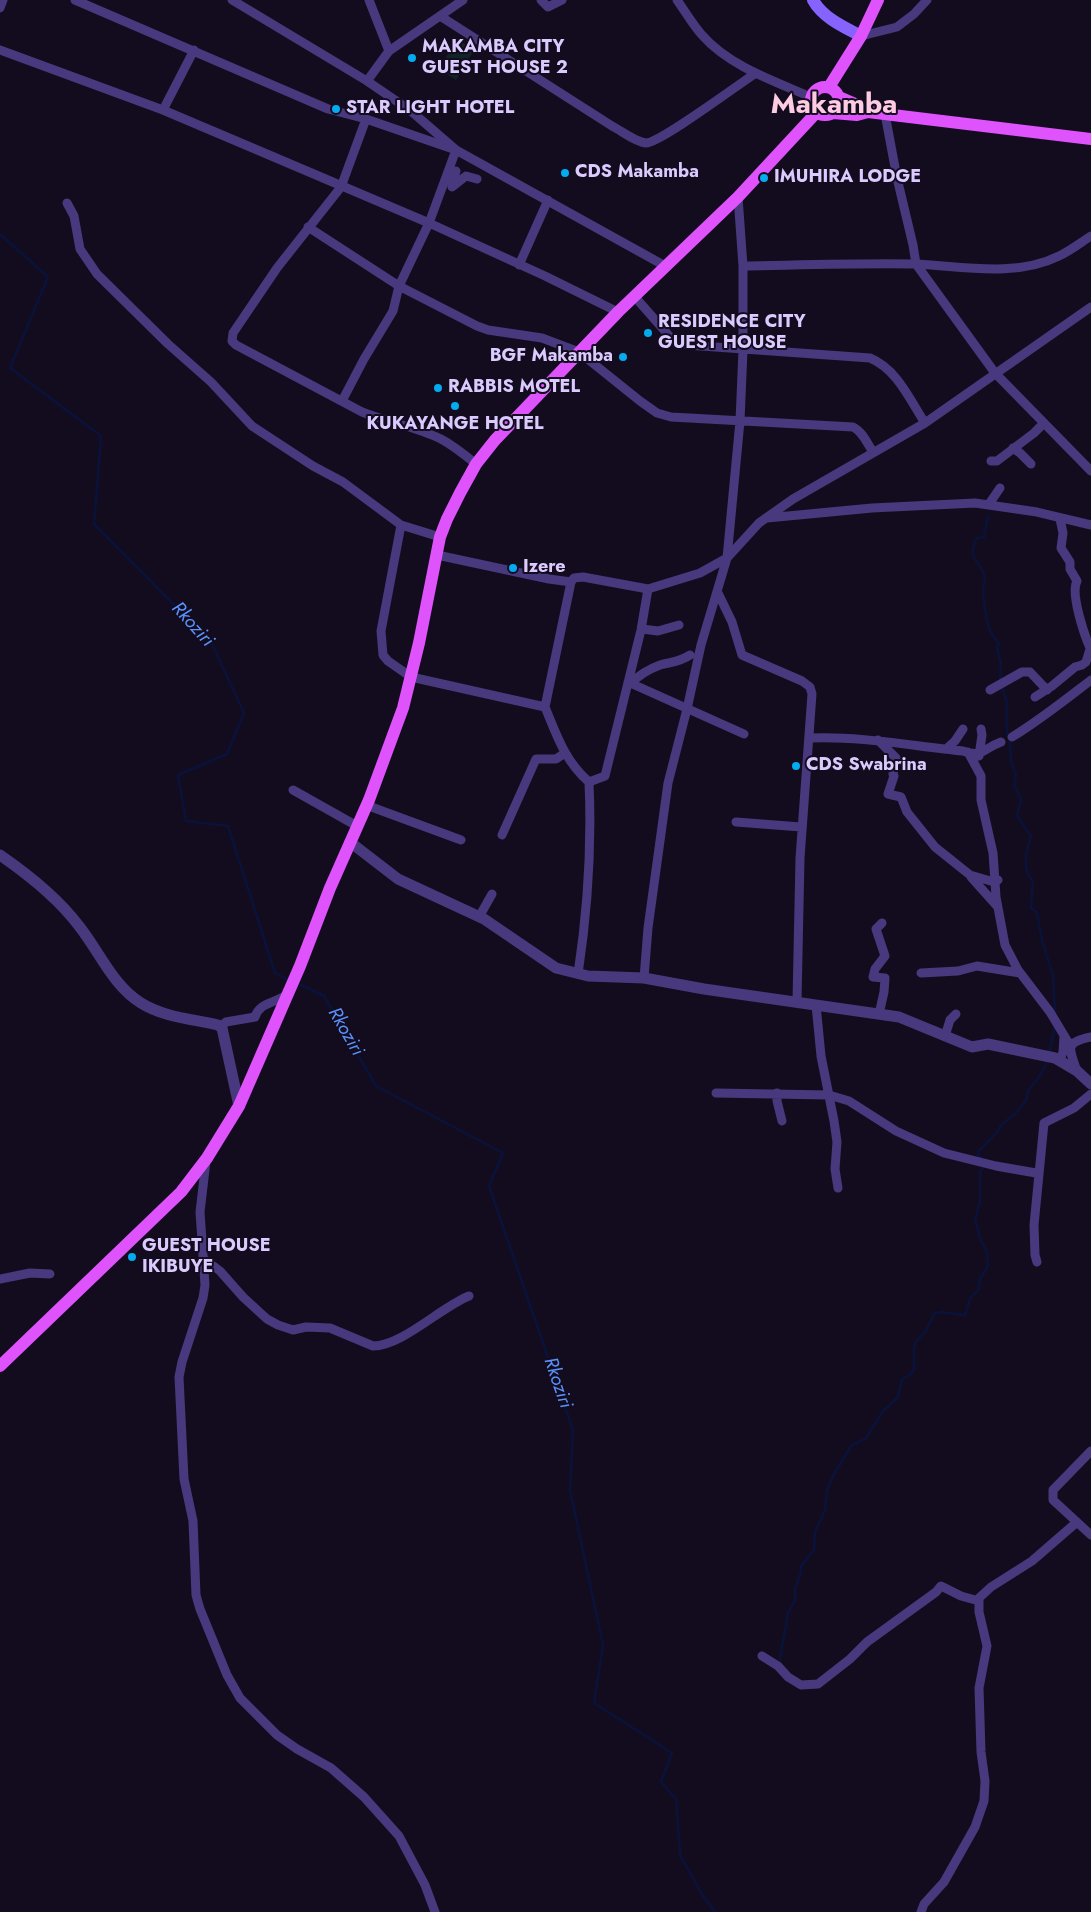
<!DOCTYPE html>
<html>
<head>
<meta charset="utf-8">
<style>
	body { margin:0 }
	canvas { display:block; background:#130c1e }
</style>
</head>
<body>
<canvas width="1091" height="1912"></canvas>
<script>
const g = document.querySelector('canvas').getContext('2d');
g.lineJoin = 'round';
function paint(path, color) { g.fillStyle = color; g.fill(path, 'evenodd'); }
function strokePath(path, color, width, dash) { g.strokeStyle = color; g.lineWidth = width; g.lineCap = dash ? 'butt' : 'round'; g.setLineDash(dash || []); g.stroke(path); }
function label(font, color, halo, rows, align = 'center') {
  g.font = font + ' Jost,sans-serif'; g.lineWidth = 4; g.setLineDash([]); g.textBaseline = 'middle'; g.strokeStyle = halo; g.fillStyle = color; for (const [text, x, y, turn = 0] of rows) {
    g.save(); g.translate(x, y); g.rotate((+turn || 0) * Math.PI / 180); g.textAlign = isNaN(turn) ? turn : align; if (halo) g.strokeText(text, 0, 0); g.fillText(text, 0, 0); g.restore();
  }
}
const green = new Path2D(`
	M 457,39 L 474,50 L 456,80 L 439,69 Z`);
const stream = new Path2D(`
	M 0,234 L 48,277 L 10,368 L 101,436 L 94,524 L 211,642 L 244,713 L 227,754 L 178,775 L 186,821 L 228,826 L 275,973 L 289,980
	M 988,516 L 984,537 L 977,538 C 965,559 981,561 985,578 C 985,582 983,585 983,589 C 983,599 986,615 988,625 C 990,635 997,638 999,645 L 997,647 L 1001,665 L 1000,682 L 1007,702 L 1007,731 L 1010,743 L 1011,761 L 1016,775 L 1014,785 L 1021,799 L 1017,816 L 1031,836 C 1027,849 1021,871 1033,881 L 1031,908 L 1037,913 L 1042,940 L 1053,976 L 1055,1013
	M 297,983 L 324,996 L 376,1086 L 503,1153 L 489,1186 L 573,1430 L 570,1490 L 603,1645 L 594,1703 L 672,1753 L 661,1782 L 676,1799 L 680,1855 L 703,1896 L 715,1912
	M 1049,1054 L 1055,1026
	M 984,1160 L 978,1155 L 978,1152 L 998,1131 L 1001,1125 L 1014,1115 L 1022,1106 L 1027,1098 L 1028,1091 L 1039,1077 L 1048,1060
	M 779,1664 L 788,1613 L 795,1600 L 795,1589 L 801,1572 L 801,1566 L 814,1550 L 815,1532 L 825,1510 L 827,1491 L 832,1478 L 851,1446 L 866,1438 L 883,1411 L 898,1397 L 902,1379 L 911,1374 L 914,1369 L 914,1348 L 916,1341 L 926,1331 L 934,1314 L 941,1312 L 965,1315 C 970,1303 967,1298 978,1291 L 980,1279 L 988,1266 L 987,1252 L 981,1241 L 975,1220 L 980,1201 L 980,1172 L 985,1165`);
const minor = new Path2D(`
	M 75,0 L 328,109 L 366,119 L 456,150 L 667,267
	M 232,0 L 367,81 L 411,111 L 456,150 L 429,223 L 399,286 L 393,311 L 364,359 L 342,401
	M 369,0 L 389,51
	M 541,0 L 548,7 L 562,0
	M 677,0 C 685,11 692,24 702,35 C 729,66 774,81 811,97
	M 0,8 L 3,0
	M 440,16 L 612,126 C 622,131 635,142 646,143 C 660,143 739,84 756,73
	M 861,36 L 897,27 L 914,14 L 927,0
	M 0,50 L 163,110 L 255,149 L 429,223 L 545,276 L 618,312
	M 367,81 L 389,51 L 463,0
	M 163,110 L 194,50
	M 885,114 L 897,178 L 913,245 L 916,264 L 995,373 L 1091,471
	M 366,119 L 341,187 L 277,268 L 233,333 L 232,341 L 236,345 L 362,412 C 387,422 417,427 441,439 C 454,446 465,455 476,464
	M 456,171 L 452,187 L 466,176 L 477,179
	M 67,203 L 74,216 L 80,249 L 97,274 L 168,344 L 211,382 L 252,426 L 313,466 L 343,482 L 401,525 L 440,537
	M 308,227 L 399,286 L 477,326 L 488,330 L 542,338 L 579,352 L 640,401 L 657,413 L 671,417 L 853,427 C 862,431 867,443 873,452
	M 519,265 L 548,200
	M 743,266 C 800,265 858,263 915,264 C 961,266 1015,278 1059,256 C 1070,251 1080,243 1091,236
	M 635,297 L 671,338 L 687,345 L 870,358 C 897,369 910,400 925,423
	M 1013,448 L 1020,453 L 1031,464
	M 991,461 L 997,461 L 1034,433 L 1044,423
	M 989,504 L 1000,488
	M 767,518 L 872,508 L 975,503 L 1037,512 L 1091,525
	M 1060,519 L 1063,533 L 1061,548 L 1070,562 L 1070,569 L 1077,581 C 1070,594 1085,637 1091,650
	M 401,525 L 381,631 L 383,655 L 388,661 L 411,677 L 545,707 L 571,582
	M 437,555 L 549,579 L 571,582 L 574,578 L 583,577 L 648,589 L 700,573 L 727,558 L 759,523 L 793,499 L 925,423 L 1091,307
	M 718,593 L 732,622 L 742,655 L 802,681 L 810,687 L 812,694 L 800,858 L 797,1001
	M 641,630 L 642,629 L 658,631 L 679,625
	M 628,682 L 744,734
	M 630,684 C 638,676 649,669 660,665 C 671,662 680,662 690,655
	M 990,690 L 1022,672 L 1030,672 L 1047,690
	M 1035,697 L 1052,686 L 1075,667 L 1082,665 L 1086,662 L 1090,649
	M 545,707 C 557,736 565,761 589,782
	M 1012,737 C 1040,720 1065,700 1091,680
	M 810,738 C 862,736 912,746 963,751 C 983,758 982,749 1001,742
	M 878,740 L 896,758 L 893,774 L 894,776 L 888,794 L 901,797 L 907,812 L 935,847 L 970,875 L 994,882 L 998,880
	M 946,749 L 955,741 L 963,729
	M 968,752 L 981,776 L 981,800 L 993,853 L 996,897 L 1005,945 L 1018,970 L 1050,1012 L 1071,1047
	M 979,756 L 982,735 L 981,729
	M 293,790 L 357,826
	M 366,805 L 461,840
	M 736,822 L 801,827
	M 502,835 L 536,759 L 556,759 L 565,753
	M 971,877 L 997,906
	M 479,917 L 492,894
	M 921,973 L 958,971 L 977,966 L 1020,973
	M 578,974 C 588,908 592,849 589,782 L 605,776 L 641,630 L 648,589
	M 644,978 L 648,928 L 668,783 L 687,709 L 701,645 L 727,558 L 740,421 L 743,350 L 743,266 L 738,197
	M 816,1005 L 821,1056 L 834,1121 L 837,1142 L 835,1169 L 838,1188
	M 879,1014 L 884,992 L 885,978 L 873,977 L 875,969 L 885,956 L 876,929 L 882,923
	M 220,1027 L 226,1022 L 255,1017 C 260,1002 274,1004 288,994
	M 945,1036 L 950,1020 L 956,1014
	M 1060,1060 L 1063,1052 L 1064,1036
	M 1077,1071 C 1069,1048 1064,1043 1091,1037
	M 716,1093 L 829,1095 L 849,1101 L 896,1131 L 944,1153 L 996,1166 L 1036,1173 L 1039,1175
	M 777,1093 L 777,1101 L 782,1121
	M 206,1161 L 200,1212 L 205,1285 L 203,1298 L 182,1362 L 179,1377 L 184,1479 L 193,1521 L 196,1595 L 200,1609 L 227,1675 L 240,1698 L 277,1735 L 297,1749 L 331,1768 L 364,1797 L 399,1836 L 425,1885 L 435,1912
	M 204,1259 L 220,1271 L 243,1297 L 267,1319 L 278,1325 L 293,1330 L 306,1327 L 330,1328 L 373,1346 C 402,1346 441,1307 469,1296
	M 1037,1262 L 1035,1255 L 1034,1225 L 1044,1123 L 1074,1108 L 1091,1094
	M 0,1279 L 30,1273 L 50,1274
	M 1091,1451 L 1053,1490 L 1053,1500 L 1091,1535
	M 762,1656 L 778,1666 L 788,1677 L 801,1685 L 818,1684 L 850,1659 L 867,1642 L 936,1592 L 941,1586 L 961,1596 L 979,1601
	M 921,1912 L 924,1904 L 944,1882 L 975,1827 L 984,1801 L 985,1781 L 981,1752 L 979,1688 L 987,1646 L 979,1612 L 979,1598 L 991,1587 L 1032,1561 L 1077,1522`);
const tertiary = new Path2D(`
	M 350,842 L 398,879 L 484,919 L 556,968 L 588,976 L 644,978 L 704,989 L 899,1017 L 972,1047 L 988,1044 L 1055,1058 L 1077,1071 L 1091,1084
	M 0,855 C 29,875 58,898 79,926 C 99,951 113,986 141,1003 C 163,1017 192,1019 218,1025 L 222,1028 L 239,1106`);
const secondary = new Path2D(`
	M 813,0 C 823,18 844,27 861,36`);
const primary = new Path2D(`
	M811 101a14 14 0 1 1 28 0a14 14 0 1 1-28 0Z
	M 829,87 L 861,36 L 878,0
	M 839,97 L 862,107 L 868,112
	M 833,113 L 857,115 L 868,112 L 1091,139
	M 0,1366 L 181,1192 L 207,1158 L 239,1106 L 300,966 L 330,888 L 369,800 L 403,708 L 419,643 L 440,537 L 447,519 L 460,493 L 476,464 L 495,440 L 618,312 L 738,197 L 816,113`);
const markers = [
	[412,58,5,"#04abf1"],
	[336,109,5,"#04abf1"],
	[565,173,5,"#04abf1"],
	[764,178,5,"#04abf1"],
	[648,333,5,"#04abf1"],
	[623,357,5,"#04abf1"],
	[438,388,5,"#04abf1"],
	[455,406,5,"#04abf1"],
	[513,568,5,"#04abf1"],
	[796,766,5,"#04abf1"],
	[132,1257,5,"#04abf1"]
];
const poiNames = [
	["MAKAMBA CITY",422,48],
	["GUEST HOUSE 2",422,69],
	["STAR LIGHT HOTEL",346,109],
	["CDS Makamba",575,173],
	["IMUHIRA LODGE",774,178],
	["RESIDENCE CITY",658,323],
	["GUEST HOUSE",658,344],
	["BGF Makamba",613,357,"right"],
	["RABBIS MOTEL",448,388],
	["KUKAYANGE HOTEL",455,425,"center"],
	["Izere",523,568],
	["CDS Swabrina",806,766],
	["GUEST HOUSE",142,1247],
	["IKIBUYE",142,1268]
];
const waterNames = [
	["Rkoziri",192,625,48],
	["Rkoziri",345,1032,60],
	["Rkoziri",557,1383,71]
];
const townNames = [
	["Makamba",834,106]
];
paint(green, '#102428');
strokePath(stream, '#09123a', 2.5);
strokePath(minor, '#48387d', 9);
strokePath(tertiary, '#48387d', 11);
strokePath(secondary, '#8563fc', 12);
strokePath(primary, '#de53fc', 12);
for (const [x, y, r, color] of markers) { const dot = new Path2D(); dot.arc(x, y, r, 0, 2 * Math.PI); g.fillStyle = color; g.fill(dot); strokePath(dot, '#130c1e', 2); }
label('bold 18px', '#dacafe', '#130c1e', poiNames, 'left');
label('italic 19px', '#5a92fc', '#130c1e', waterNames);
label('bold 28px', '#fecce2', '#130c1e', townNames);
</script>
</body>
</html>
